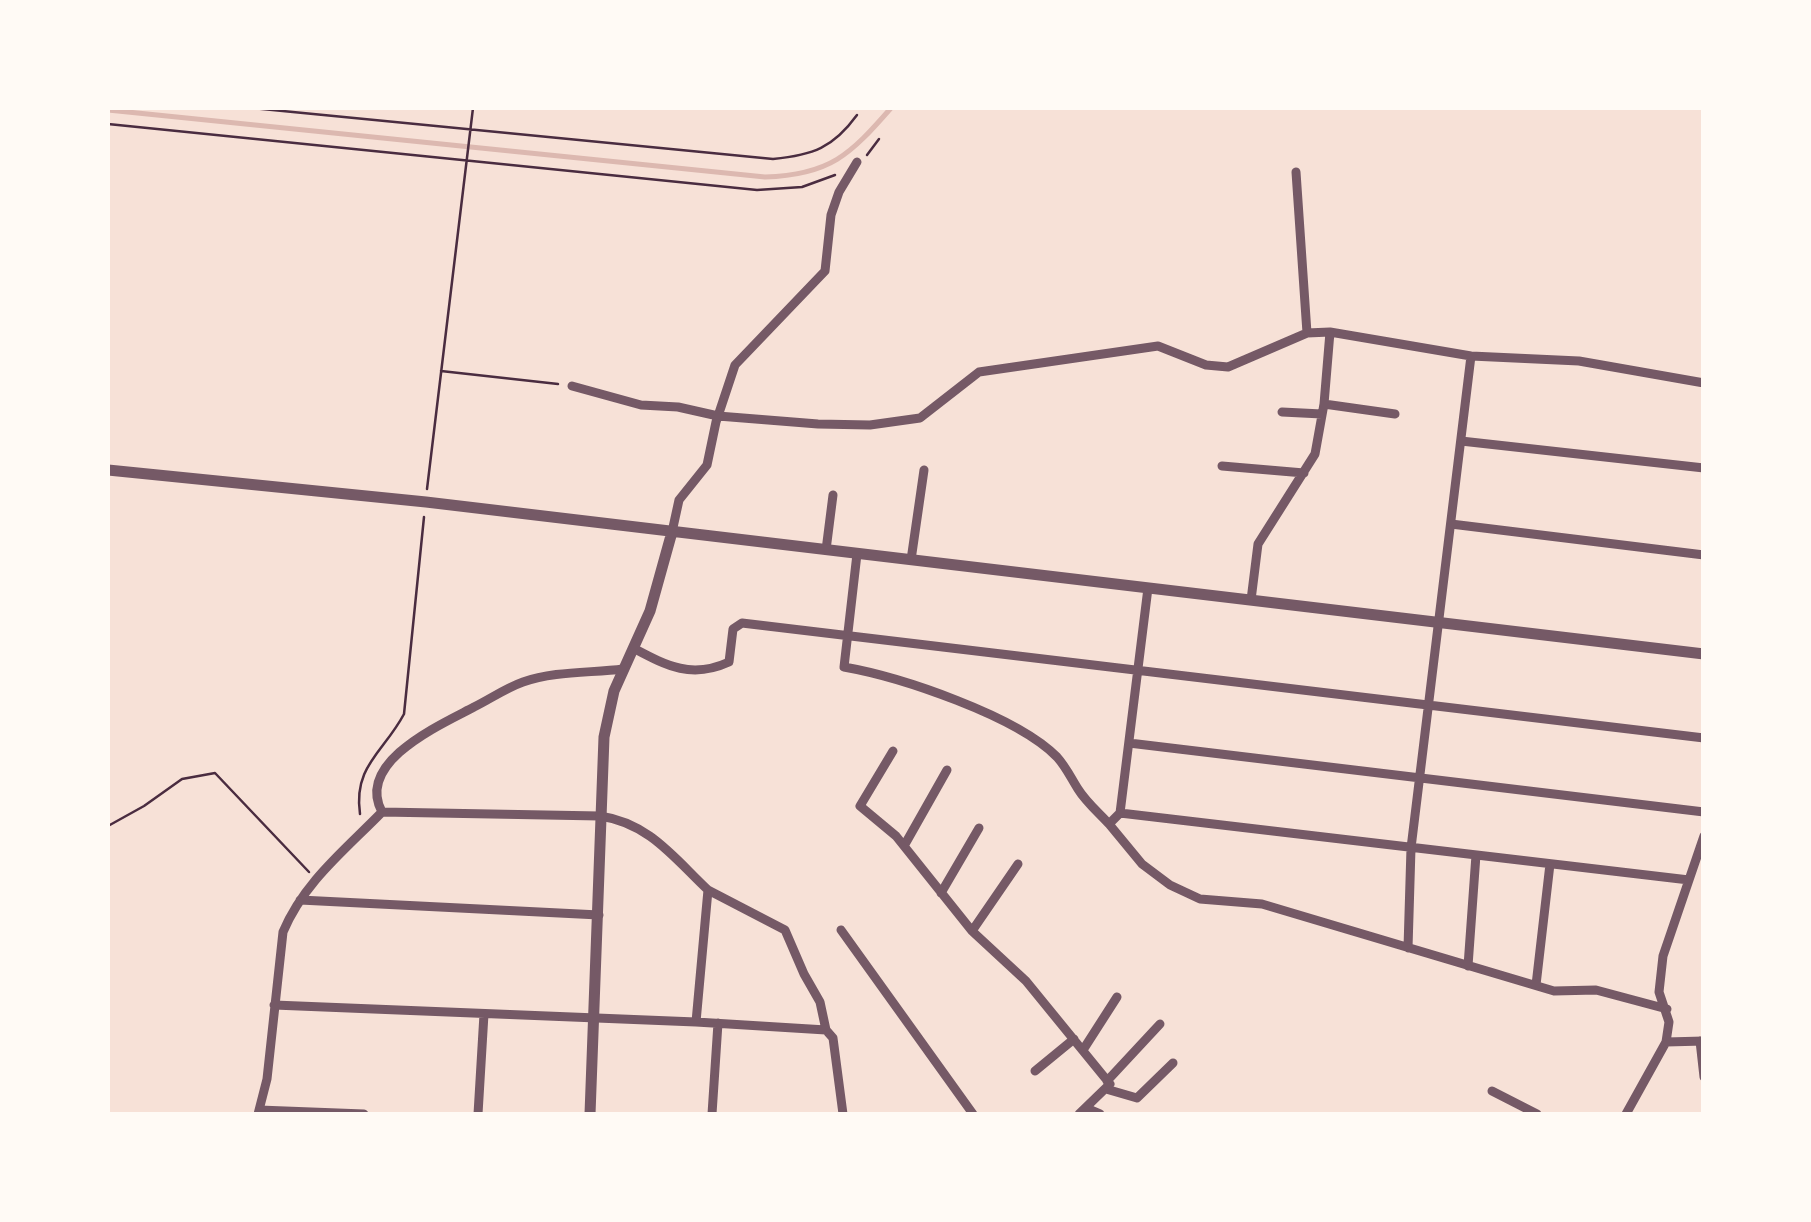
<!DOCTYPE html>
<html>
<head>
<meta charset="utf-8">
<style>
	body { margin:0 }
	#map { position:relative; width:1811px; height:1222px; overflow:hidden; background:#f7e1d7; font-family:"Roboto Condensed",sans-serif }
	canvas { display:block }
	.frame { position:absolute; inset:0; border:110px solid #fffaf5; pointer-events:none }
</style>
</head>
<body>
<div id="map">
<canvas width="1811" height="1222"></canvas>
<div class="frame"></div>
</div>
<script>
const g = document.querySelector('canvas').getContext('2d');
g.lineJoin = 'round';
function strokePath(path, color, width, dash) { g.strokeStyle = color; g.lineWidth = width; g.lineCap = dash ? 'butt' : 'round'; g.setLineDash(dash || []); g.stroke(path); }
const stream = new Path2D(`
	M 108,110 L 765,177 C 830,175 850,155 891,108`);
const path = new Path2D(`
	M 252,108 L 773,159 C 813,155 833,148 857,115
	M 108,124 L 757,190 L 802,187 L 835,175
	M 867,155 L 879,139
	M 441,371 L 558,384
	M 427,489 L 473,108
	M 360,814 C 353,766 384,752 404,714 L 424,517
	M 108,826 L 144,806 L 182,779 L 215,773 L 309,872`);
const minor = new Path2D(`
	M 1296,172 L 1307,333
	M 572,386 L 641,405 L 678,407 L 718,416 L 818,424 L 870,425 L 920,418 L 979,372 L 1158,346 L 1206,365 L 1228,367 L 1307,333 L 1330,332 L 1471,356 L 1579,361 L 1704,383
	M 1324,404 L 1395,414
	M 1282,412 L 1322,414
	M 1461,441 L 1704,468
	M 1222,466 L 1304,473
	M 1451,524 L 1704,555
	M 672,532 L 679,500 L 707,465 L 716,422 L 735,365 L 825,271 L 831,215 L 839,192 L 857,162
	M 826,550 L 833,495
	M 857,554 L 844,667 C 901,677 1017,716 1057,757 C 1066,767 1071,778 1078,789 C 1086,802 1099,813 1109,824
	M 911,560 L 924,470
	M 1148,588 L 1120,813 L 1689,880
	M 1251,600 L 1258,544 L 1315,454 L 1324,404 L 1330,332
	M 635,649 C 667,666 692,679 729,662 L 733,629 L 742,623 L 1704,738
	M 623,669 C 591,673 554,671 523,682 C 506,688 490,699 474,707 C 440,725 355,762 382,812 L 600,816 C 649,823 674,858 708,890 L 696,1022
	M 1129,743 L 1704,812
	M 893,751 L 860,806 L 896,836 L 972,931 L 1026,981 L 1110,1084 L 1079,1114
	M 1120,813 L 1109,824 L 1142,864 L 1170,885 L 1200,899 L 1262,904 L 1554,991 L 1596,990 L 1667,1009
	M 904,846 L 947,770
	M 708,890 L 785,930 L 804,974 L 820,1002 L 826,1030
	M 941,893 L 979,828
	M 300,900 L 599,915
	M 841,930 L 973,1114
	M 972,931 L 1018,864
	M 1408,948 L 1411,848 L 1471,356
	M 1468,966 L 1476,855
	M 1536,985 L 1550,864
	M 274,1005 L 696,1022 L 826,1030 L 833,1038 L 843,1114
	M 1700,1041 L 1704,1077
	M 1666,1042 L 1704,1041
	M 1083,1050 L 1117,997
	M 1035,1071 L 1074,1039
	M 1107,1081 L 1160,1024
	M 1106,1089 L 1137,1098 L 1173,1063
	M 1492,1091 L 1537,1114
	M 1086,1108 L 1100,1114
	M 259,1110 L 364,1114
	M 258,1114 L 267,1079 L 283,932 C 304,882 345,850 382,812
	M 478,1114 L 484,1014
	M 712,1114 L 718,1023
	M 1626,1114 L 1666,1042 L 1669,1022 L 1659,992 L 1663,956 L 1704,836`);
const tertiary = new Path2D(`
	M 108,470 L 426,502 L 1704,654
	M 590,1114 L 604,737 L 614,691 L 650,611 L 672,532`);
strokePath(stream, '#dcb8b0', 5);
strokePath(path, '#4a2c40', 2.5);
strokePath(minor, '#755966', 9);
strokePath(tertiary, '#755966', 11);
</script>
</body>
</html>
